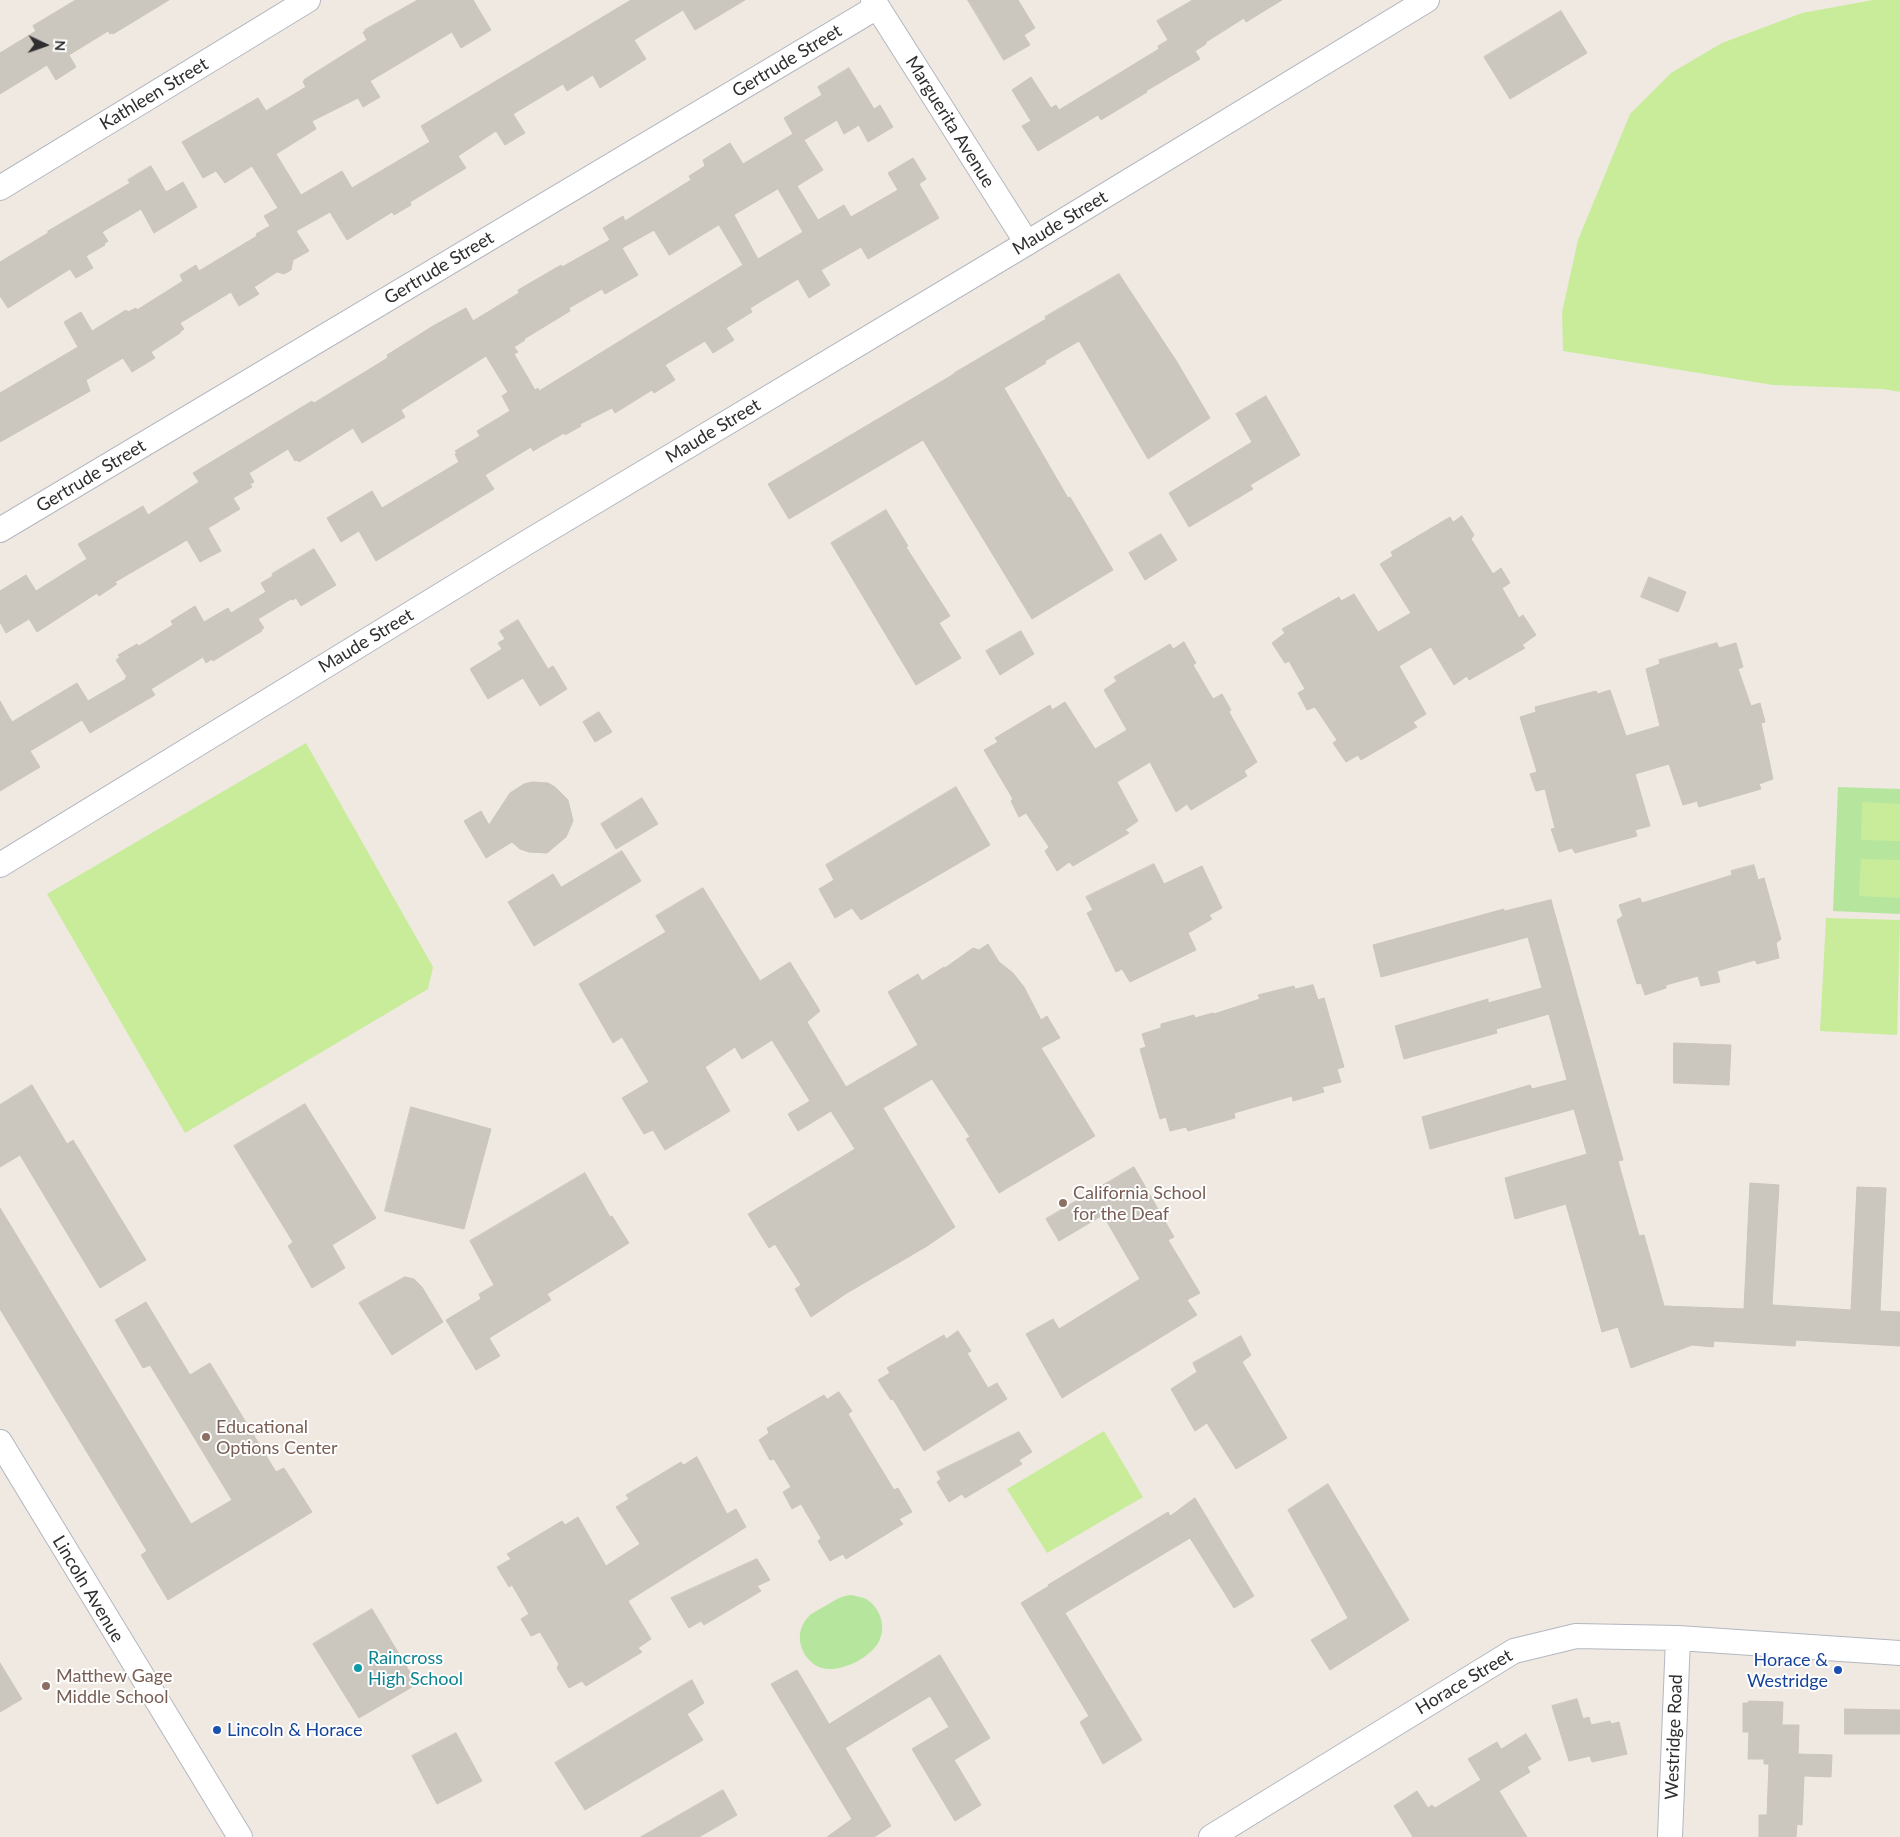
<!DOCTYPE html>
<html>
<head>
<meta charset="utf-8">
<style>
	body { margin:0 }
	#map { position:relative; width:1900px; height:1837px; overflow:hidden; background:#efe9e1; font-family:Lato,sans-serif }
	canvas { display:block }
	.north { position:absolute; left:20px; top:20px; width:50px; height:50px; -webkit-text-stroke:4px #fff; paint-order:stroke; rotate:93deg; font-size:14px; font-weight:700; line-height:20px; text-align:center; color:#2e2e2e }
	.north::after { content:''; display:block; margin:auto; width:18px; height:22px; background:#2e2e2e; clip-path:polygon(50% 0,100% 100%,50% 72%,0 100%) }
</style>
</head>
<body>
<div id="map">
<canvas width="1900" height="1837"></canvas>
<div class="north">N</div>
</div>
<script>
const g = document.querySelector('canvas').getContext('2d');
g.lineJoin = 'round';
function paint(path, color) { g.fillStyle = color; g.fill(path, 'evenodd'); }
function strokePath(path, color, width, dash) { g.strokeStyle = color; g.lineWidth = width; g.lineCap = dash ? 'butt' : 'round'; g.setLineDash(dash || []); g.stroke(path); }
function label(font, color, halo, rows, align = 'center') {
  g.font = font + ' Lato,sans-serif'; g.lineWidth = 4; g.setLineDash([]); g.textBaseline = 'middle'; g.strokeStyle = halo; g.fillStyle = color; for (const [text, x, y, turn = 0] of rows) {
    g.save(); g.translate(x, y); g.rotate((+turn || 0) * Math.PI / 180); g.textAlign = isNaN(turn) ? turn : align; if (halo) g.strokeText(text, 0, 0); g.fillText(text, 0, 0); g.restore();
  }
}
const green = new Path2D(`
	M 1838,787 L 1900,789 L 1900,914 L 1833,911 Z
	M 851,1595 C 856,1596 862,1597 866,1599 C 881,1608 887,1628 878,1643 C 868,1660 833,1677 815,1665 C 798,1653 794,1630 810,1615 C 815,1611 822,1608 827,1605 C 835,1600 841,1596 851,1595 Z`);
const pitch = new Path2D(`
	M 1873,0 L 1900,0 L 1900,392 L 1883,389 L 1773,385 L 1563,351 L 1562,312 L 1578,240 L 1630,114 L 1671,73 L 1722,43 L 1802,13 Z
	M 306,743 L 433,967 L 428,989 L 185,1133 L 47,894 Z
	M 1862,802 L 1900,804 L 1900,841 L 1861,840 Z
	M 1861,859 L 1900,860 L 1900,898 L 1859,896 Z
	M 1826,918 L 1900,920 L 1897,1035 L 1820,1031 Z
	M 1104,1431 L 1143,1497 L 1047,1553 L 1007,1489 Z`);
const building = new Path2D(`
	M 76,0 L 169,0 L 113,34 L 112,33 L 110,34 L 108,31 L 69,55 L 76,67 L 56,80 L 47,65 L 0,94 L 0,53 L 36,31 L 33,26 Z
	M 418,0 L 473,0 L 491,30 L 461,48 L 452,32 L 370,81 L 380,97 L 363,107 L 358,98 L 312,121 L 316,129 L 276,154 L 301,195 L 342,171 L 352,188 L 430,142 L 421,126 L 631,0 L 745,0 L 695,30 L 683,10 L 634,40 L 646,59 L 600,88 L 593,75 L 567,91 L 563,84 L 513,114 L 525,133 L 505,145 L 496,131 L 458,156 L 466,168 L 410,202 L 411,205 L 394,215 L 392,212 L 347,240 L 330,212 L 296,231 L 309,251 L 293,260 L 291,270 L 284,274 L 277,272 L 254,287 L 259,294 L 239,306 L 231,292 L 180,323 L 184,329 L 180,332 L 180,333 L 151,352 L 155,358 L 132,372 L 123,358 L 86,380 L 90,391 L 0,442 L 0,393 L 78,347 L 64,322 L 81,312 L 92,331 L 126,310 L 128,312 L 136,308 L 137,310 L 183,281 L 180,275 L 196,265 L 199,271 L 257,236 L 256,234 L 270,226 L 264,216 L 278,208 L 252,166 L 225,183 L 216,171 L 203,178 L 182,142 L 258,98 L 266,111 L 306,87 L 303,82 L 305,79 L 367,40 L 363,32 L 366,31 L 365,30 Z
	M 968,0 L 1018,0 L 1035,28 L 1024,35 L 1030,45 L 1004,60 Z
	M 1193,0 L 1282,0 L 1246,22 L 1244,18 L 1206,42 L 1206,44 L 1195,51 L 1200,59 L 1146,91 L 1147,92 L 1101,120 L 1098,115 L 1038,151 L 1022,126 L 1031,121 L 1012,90 L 1031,77 L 1051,108 L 1056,105 L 1059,110 L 1159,49 L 1158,46 L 1168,40 L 1157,21 Z
	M 1561,11 L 1587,53 L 1510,99 L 1484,57 Z
	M 849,68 L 874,109 L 880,105 L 893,127 L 868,142 L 859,125 L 844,134 L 837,120 L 804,140 L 823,170 L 797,186 L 818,220 L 844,205 L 851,217 L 898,190 L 888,173 L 913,158 L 926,179 L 919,184 L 939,218 L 868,259 L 861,247 L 821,270 L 830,285 L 809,298 L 798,279 L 750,308 L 752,312 L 726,328 L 734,340 L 713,353 L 705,341 L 665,365 L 675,380 L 654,393 L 652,390 L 615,413 L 612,408 L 580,424 L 581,426 L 565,435 L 564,433 L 533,451 L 531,447 L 485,475 L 494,489 L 376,561 L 359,531 L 341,542 L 327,518 L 372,491 L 382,508 L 459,462 L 455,454 L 457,453 L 455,451 L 480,436 L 477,431 L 510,411 L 502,396 L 508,392 L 486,356 L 401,410 L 405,417 L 362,443 L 353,428 L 299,462 L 297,460 L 295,461 L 288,449 L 249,473 L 254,482 L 250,484 L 252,487 L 233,498 L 240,509 L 208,528 L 221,551 L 200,562 L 187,540 L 115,582 L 117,584 L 99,596 L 97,593 L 37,632 L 29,619 L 6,633 L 0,622 L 0,591 L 26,575 L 36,591 L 87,559 L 78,544 L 143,506 L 148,515 L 199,482 L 193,473 L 312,401 L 314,403 L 386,359 L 388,357 L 387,355 L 433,326 L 466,308 L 473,321 L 519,293 L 518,290 L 561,265 L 562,267 L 610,240 L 603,228 L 623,216 L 625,221 L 691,180 L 689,176 L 705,166 L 703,160 L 730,143 L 743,164 L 793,134 L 784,118 L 822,95 L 818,87 ZM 778,189 L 803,232 L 758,259 L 734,215 ZM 719,225 L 743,265 L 539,391 L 538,388 L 535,390 L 514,354 L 518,352 L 514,347 L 525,340 L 524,339 L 570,311 L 569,308 L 602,289 L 605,294 L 638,275 L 622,248 L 654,230 L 669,255 Z
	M 151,166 L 166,192 L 183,182 L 197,207 L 154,233 L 141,209 L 102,232 L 108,241 L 104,244 L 105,245 L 86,256 L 93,268 L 76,278 L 70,269 L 8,308 L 0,296 L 0,262 L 48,233 L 48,231 L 130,183 L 128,180 Z
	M 1119,274 L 1177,362 L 1210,418 L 1148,459 L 1079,341 L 1045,361 L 1046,363 L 1004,388 L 1068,498 L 1070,497 L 1113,570 L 1032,619 L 923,440 L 789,519 L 768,484 L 954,374 L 954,373 L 1046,319 L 1045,317 Z
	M 1266,396 L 1300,455 L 1250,485 L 1253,489 L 1189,527 L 1169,493 L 1252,442 L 1236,414 Z
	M 886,510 L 908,546 L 906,547 L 950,616 L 939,623 L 961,658 L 916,685 L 831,543 Z
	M 1462,516 L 1474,535 L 1471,539 L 1493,574 L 1501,568 L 1510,583 L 1502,588 L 1519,618 L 1523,615 L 1536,635 L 1522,645 L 1525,648 L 1469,680 L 1467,676 L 1454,685 L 1431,647 L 1399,666 L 1426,714 L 1413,722 L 1417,727 L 1361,760 L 1358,755 L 1346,762 L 1333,743 L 1337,740 L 1315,707 L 1307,710 L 1298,693 L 1305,689 L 1289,661 L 1285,663 L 1272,643 L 1285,633 L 1282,629 L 1339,597 L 1341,601 L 1354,594 L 1378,632 L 1411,613 L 1380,564 L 1393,556 L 1391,552 L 1450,517 L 1453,522 Z
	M 1161,534 L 1177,560 L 1145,580 L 1129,553 Z
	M 314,549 L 336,585 L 301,606 L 296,598 L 292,600 L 291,599 L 258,619 L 264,628 L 261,630 L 262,631 L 213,661 L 212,659 L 206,663 L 203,657 L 151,689 L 155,695 L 90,733 L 82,720 L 30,751 L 40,767 L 0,791 L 0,701 L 12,722 L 77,683 L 88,701 L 126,679 L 125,678 L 127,677 L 116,660 L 120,657 L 118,655 L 137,644 L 139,646 L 173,625 L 171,621 L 195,606 L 204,622 L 228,608 L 231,613 L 266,592 L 261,583 L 273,576 L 272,574 Z
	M 1649,577 L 1686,592 L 1678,612 L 1641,597 Z
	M 518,620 L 548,669 L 553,666 L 567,689 L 540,706 L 523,678 L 488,699 L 470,669 L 502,649 L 498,643 L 505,639 L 500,631 Z
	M 1021,631 L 1034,654 L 1000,675 L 986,651 Z
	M 1184,642 L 1196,663 L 1193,665 L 1213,699 L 1222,694 L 1231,710 L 1229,712 L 1257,762 L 1244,771 L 1247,776 L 1191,810 L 1187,804 L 1176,812 L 1150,762 L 1117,782 L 1138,821 L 1125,830 L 1129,833 L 1073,866 L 1069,862 L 1057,871 L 1045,851 L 1049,847 L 1026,813 L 1019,817 L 1011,801 L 1013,799 L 984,750 L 998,742 L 995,738 L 1050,705 L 1052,710 L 1065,702 L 1095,749 L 1127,730 L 1104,690 L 1117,681 L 1114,677 L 1170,644 L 1173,649 Z
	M 1717,643 L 1719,648 L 1736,643 L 1743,667 L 1738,669 L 1751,706 L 1760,703 L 1765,722 L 1761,723 L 1773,779 L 1759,784 L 1761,789 L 1699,807 L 1697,801 L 1683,805 L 1669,764 L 1635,774 L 1650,826 L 1635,830 L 1637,836 L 1575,853 L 1572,848 L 1559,852 L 1551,829 L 1555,828 L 1545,789 L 1536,791 L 1530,774 L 1537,772 L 1520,717 L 1536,712 L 1535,707 L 1596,691 L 1598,694 L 1610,690 L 1626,736 L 1660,726 L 1646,669 L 1660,664 L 1659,660 Z
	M 599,712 L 612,732 L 595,742 L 583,722 Z
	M 533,782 L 548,783 L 555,787 L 568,800 L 573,821 L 566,837 L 547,853 L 529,852 L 520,849 L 512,842 L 486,858 L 464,821 L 481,811 L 489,825 L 510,793 L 524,784 Z
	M 956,787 L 990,845 L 861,920 L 852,908 L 835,918 L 819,889 L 834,880 L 826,865 Z
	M 642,798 L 658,824 L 616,849 L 601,824 Z
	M 622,851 L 641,881 L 534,946 L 508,902 L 553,874 L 561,887 Z
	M 1154,864 L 1164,884 L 1202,866 L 1222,908 L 1209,915 L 1212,919 L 1188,933 L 1196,950 L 1130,982 L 1122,969 L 1116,972 L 1087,913 L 1093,910 L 1086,897 Z
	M 1754,865 L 1758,880 L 1764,878 L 1781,939 L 1776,943 L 1779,958 L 1757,964 L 1755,960 L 1717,971 L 1720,982 L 1701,986 L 1698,976 L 1666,985 L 1666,988 L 1645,995 L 1641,983 L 1637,984 L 1617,920 L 1623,916 L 1619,905 L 1640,898 L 1642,903 L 1732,875 L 1731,871 Z
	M 703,888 L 760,981 L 790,962 L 820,1011 L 807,1022 L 846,1087 L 918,1045 L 888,992 L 918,974 L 922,981 L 944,967 L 945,968 L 973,948 L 979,950 L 988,944 L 999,962 L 1013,973 L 1024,987 L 1041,1020 L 1047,1016 L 1060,1038 L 1041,1048 L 1095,1136 L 999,1193 L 966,1139 L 970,1137 L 932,1079 L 883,1108 L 955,1227 L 927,1246 L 847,1293 L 811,1317 L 795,1289 L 801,1285 L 775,1244 L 769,1248 L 748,1214 L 855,1149 L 831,1111 L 798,1131 L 788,1114 L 810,1101 L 772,1040 L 742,1059 L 735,1047 L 705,1067 L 730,1111 L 665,1150 L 653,1130 L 644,1134 L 622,1098 L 649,1082 L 622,1037 L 613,1043 L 579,984 L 666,932 L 656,916 Z
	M 1551,900 L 1623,1160 L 1618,1161 L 1639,1236 L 1644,1235 L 1664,1306 L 1744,1309 L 1750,1183 L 1779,1185 L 1772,1305 L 1851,1310 L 1857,1187 L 1886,1188 L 1880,1311 L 1900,1312 L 1900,1346 L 1796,1340 L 1795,1346 L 1714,1341 L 1713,1347 L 1692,1345 L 1631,1368 L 1618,1327 L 1602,1332 L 1566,1204 L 1515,1219 L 1505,1178 L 1587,1154 L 1574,1109 L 1430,1149 L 1422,1117 L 1530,1085 L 1532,1089 L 1567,1080 L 1549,1014 L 1496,1029 L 1497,1033 L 1404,1059 L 1395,1026 L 1488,999 L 1488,1003 L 1542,988 L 1528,937 L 1381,977 L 1373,945 L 1504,909 L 1504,911 Z
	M 1313,985 L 1318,1000 L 1324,998 L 1344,1067 L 1337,1069 L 1341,1082 L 1322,1087 L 1324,1092 L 1293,1101 L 1292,1096 L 1234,1113 L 1235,1118 L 1188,1131 L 1186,1127 L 1170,1131 L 1166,1117 L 1160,1119 L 1153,1095 L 1140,1049 L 1146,1047 L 1142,1034 L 1161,1028 L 1161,1024 L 1194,1015 L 1195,1018 L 1213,1013 L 1214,1014 L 1260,999 L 1258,995 L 1294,986 L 1295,989 Z
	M 1674,1043 L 1731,1045 L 1729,1085 L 1674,1083 Z
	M 32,1085 L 67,1144 L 73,1140 L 146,1260 L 100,1288 L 20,1155 L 0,1167 L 0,1105 Z
	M 305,1104 L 376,1218 L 332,1245 L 345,1268 L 312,1288 L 288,1246 L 293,1242 L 234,1146 Z
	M 411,1107 L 491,1129 L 464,1229 L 385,1211 Z
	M 1134,1167 L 1174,1237 L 1168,1240 L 1200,1293 L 1187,1300 L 1197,1315 L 1062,1398 L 1026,1334 L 1053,1319 L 1059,1329 L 1140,1279 L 1103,1215 L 1059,1241 L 1046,1219 Z
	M 585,1173 L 610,1217 L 612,1216 L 629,1243 L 547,1294 L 551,1300 L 489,1338 L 500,1356 L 476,1370 L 446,1320 L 481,1299 L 479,1294 L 494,1285 L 470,1241 Z
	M 0,1208 L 191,1524 L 232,1500 L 150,1365 L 143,1368 L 115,1320 L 146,1302 L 190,1375 L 210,1363 L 276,1472 L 284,1468 L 312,1512 L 168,1600 L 141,1555 L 147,1551 L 0,1309 Z
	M 405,1277 L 414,1279 L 422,1287 L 443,1322 L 392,1355 L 359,1303 Z
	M 958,1331 L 971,1351 L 967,1353 L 988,1388 L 997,1383 L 1007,1399 L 924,1451 L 893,1399 L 891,1400 L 878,1380 L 890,1373 L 887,1368 L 944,1335 L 946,1339 Z
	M 1241,1336 L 1251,1355 L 1242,1362 L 1287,1438 L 1236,1469 L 1207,1423 L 1195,1431 L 1171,1389 L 1197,1372 L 1193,1363 Z
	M 839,1392 L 852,1411 L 848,1414 L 894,1490 L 898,1488 L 912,1512 L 899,1519 L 903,1524 L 846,1559 L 843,1554 L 830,1561 L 818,1541 L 821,1538 L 801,1504 L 792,1509 L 783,1492 L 791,1487 L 774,1459 L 770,1460 L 759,1440 L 769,1433 L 767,1428 L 824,1395 L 827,1399 Z
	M 1019,1432 L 1032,1452 L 1019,1460 L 1022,1464 L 965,1498 L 962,1494 L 949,1502 L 937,1482 L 941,1479 L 937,1472 Z
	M 697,1457 L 727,1514 L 736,1509 L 746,1527 L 628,1601 L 651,1639 L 638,1648 L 642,1652 L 586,1686 L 582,1681 L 569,1688 L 557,1668 L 559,1664 L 540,1632 L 531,1636 L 521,1619 L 529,1614 L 512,1585 L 509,1587 L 497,1567 L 511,1559 L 507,1554 L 562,1521 L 565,1525 L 578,1517 L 606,1566 L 640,1544 L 616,1507 L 629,1499 L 626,1495 L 681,1462 L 683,1465 Z
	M 1328,1484 L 1409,1620 L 1330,1670 L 1311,1640 L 1348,1618 L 1288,1510 Z
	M 1195,1498 L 1254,1596 L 1234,1608 L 1190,1538 L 1065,1613 L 1142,1740 L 1103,1764 L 1080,1722 L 1089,1716 L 1021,1603 L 1049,1586 L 1048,1585 L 1168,1512 L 1170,1516 Z
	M 757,1559 L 770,1580 L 757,1586 L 761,1591 L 704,1625 L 701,1621 L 689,1628 L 671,1598 Z
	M 372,1609 L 417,1684 L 359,1718 L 313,1644 Z
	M 940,1655 L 990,1738 L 954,1760 L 981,1805 L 955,1821 L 912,1749 L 949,1727 L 930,1696 L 845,1748 L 891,1826 L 874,1837 L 827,1837 L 852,1819 L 771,1684 L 797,1670 L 829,1724 Z
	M 0,1663 L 22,1699 L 0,1712 Z
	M 692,1680 L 704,1703 L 687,1714 L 703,1740 L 585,1810 L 555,1763 Z
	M 1577,1699 L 1583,1719 L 1589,1717 L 1591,1725 L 1610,1721 L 1611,1724 L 1619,1722 L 1627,1754 L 1592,1762 L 1590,1756 L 1569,1761 L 1552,1706 Z
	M 1749,1701 L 1783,1702 L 1782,1725 L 1799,1725 L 1798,1754 L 1832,1755 L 1831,1777 L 1804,1776 L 1802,1825 L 1797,1824 L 1796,1837 L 1759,1837 L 1759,1815 L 1767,1815 L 1769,1764 L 1764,1764 L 1764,1759 L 1748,1759 L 1749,1732 L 1743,1732 L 1743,1703 L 1748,1703 Z
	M 1845,1709 L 1900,1710 L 1900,1734 L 1845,1734 Z
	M 456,1733 L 482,1781 L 437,1804 L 412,1756 Z
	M 1526,1734 L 1541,1759 L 1527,1767 L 1530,1772 L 1499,1791 L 1527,1837 L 1413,1837 L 1394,1806 L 1417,1791 L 1428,1808 L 1432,1805 L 1435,1808 L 1481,1780 L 1468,1759 L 1497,1742 L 1501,1749 Z
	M 723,1790 L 737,1815 L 699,1837 L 641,1837 Z`);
const minor = new Path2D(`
	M 873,0 L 1027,243
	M 0,188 L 308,0
	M 0,530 L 877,7
	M 0,865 L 526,543 L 1027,243 L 1427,0
	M 0,1442 L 240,1837
	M 1211,1837 L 1514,1651 L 1576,1636 L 1678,1638 L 1900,1653
	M 1670,1837 L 1678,1638`);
const markers = [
	[1063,1203,5,"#8d6e63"],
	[206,1437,5,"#8d6e63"],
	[358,1668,5,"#0f9aa8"],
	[1838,1670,5,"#1a4fb4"],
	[46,1686,5,"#8d6e63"],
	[217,1730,5,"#1a4fb4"]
];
const streetNames = [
	["Gertrude Street",787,61,-31],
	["Kathleen Street",154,94,-31],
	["Marguerita Avenue",950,122,58],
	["Maude Street",1060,223,-31],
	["Gertrude Street",439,268,-31],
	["Maude Street",713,431,-31],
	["Gertrude Street",91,476,-31],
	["Maude Street",366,641,-31],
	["Lincoln Avenue",88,1589,59],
	["Horace Street",1464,1682,-31],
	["Westridge Road",1674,1737,-88]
];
const educationNames = [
	["California School",1073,1193],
	["for the Deaf",1073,1214],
	["Educational",216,1427],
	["Options Center",216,1448],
	["Matthew Gage",56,1676],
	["Middle School",56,1697]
];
const cultureNames = [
	["Raincross",368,1658],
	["High School",368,1679]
];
const transitNames = [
	["Horace &",1828,1660],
	["Westridge",1828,1681],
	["Lincoln & Horace",227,1730,"left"]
];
paint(green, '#b6e59e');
paint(pitch, '#c9ec9a');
paint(building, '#cbc7bf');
strokePath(building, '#cbc5ba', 1);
strokePath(minor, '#b4b7c1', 26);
strokePath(minor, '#fff', 24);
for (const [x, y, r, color] of markers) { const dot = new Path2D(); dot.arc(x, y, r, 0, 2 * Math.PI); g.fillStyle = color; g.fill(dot); strokePath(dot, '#fff', 2); }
label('18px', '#2e2e2e', '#fff', streetNames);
label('18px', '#785e54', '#fff', educationNames, 'left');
label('18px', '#0d838f', '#fff', cultureNames, 'left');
label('18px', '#164399', '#fff', transitNames, 'right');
</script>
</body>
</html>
